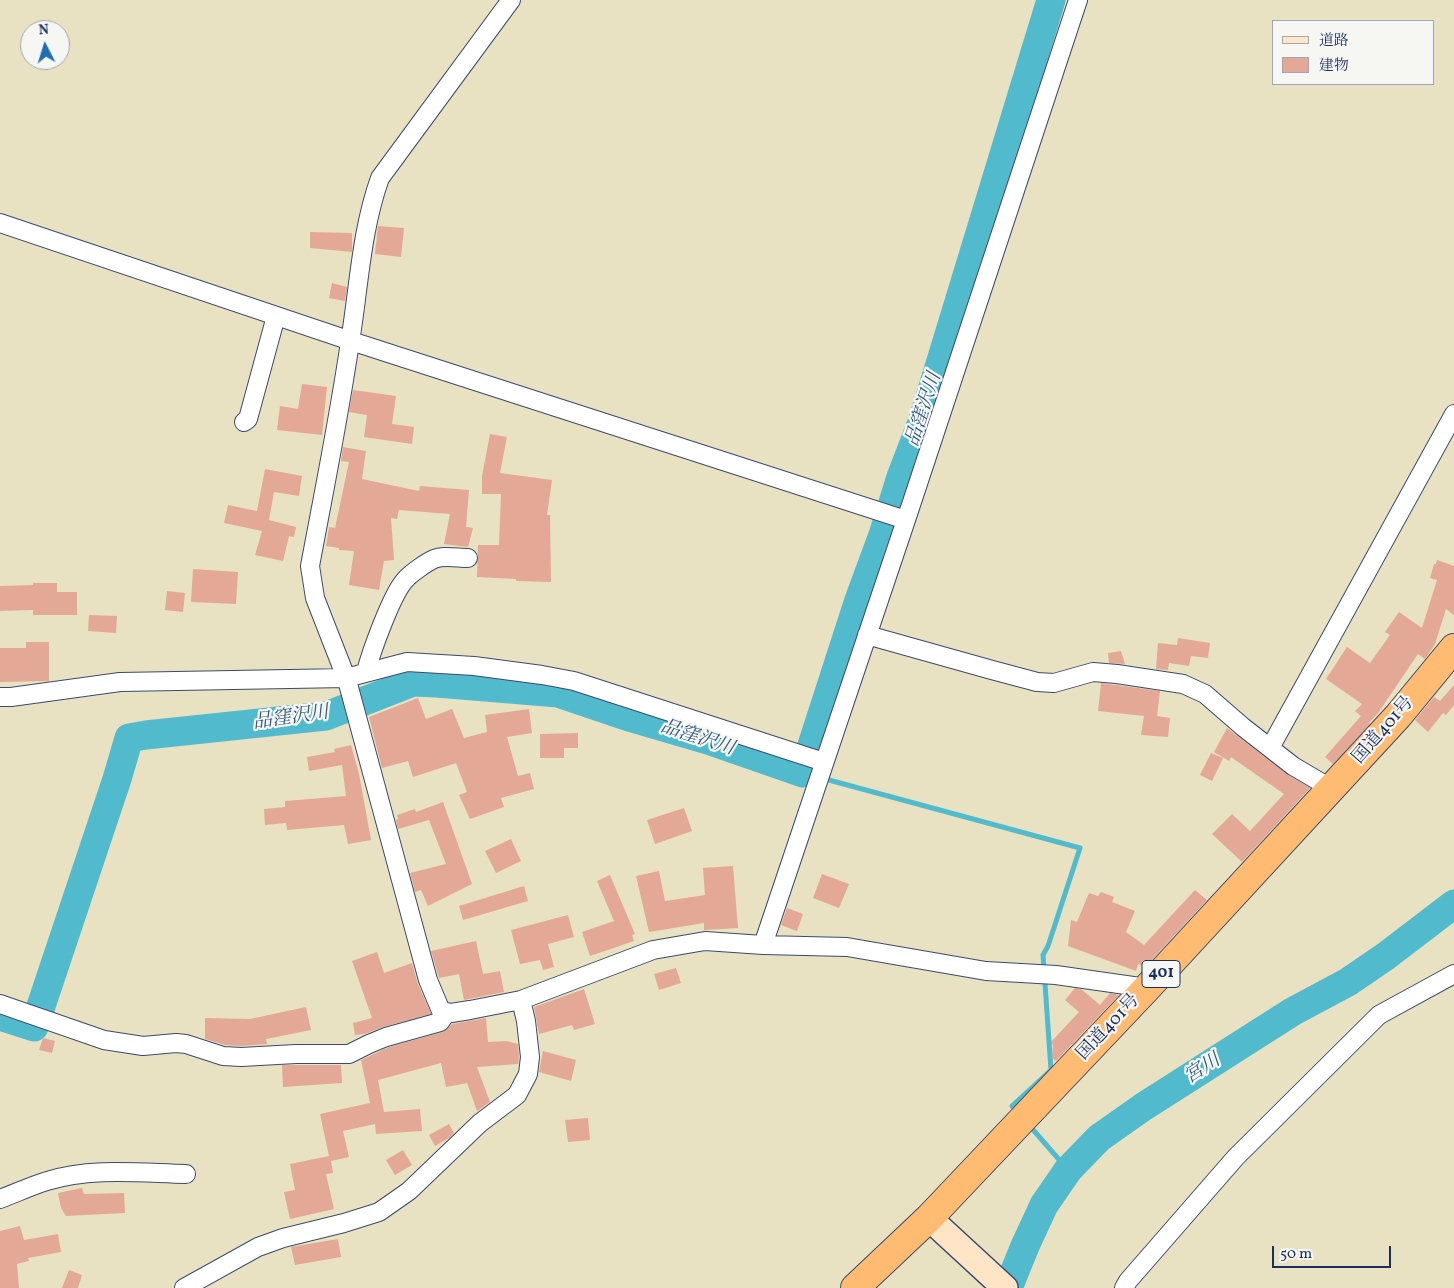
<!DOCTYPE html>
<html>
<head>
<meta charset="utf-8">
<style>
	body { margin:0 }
	#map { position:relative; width:1454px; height:1288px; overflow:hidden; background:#e8e2c2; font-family:Vollkorn,"Noto Serif JP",serif }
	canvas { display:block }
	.legend { position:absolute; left:1272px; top:20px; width:162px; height:65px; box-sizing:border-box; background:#f6f6f2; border:1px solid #9ea6b7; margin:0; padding:6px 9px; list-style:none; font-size:15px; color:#1b2f5e }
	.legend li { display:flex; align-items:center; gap:10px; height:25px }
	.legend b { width:25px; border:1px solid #9ea6b7 }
	.north { position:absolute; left:20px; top:20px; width:50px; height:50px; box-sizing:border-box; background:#f6f6f2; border:1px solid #9ea6b7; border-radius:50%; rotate:355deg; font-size:14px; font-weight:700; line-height:20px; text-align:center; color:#1b2f5e }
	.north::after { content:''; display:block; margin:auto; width:18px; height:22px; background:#1f6fb2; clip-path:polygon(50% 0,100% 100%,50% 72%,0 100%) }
	.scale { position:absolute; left:1272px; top:1246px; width:119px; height:22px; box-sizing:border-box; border:2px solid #1b2f5e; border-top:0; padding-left:6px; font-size:15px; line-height:18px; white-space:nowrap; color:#1b2f5e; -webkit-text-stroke:4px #f6f6f2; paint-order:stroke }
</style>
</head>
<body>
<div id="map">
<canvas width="1454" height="1288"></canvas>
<ul class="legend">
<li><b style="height:6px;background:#ffe4c6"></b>道路</li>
<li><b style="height:14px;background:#e3a896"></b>建物</li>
</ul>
<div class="north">N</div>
<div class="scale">50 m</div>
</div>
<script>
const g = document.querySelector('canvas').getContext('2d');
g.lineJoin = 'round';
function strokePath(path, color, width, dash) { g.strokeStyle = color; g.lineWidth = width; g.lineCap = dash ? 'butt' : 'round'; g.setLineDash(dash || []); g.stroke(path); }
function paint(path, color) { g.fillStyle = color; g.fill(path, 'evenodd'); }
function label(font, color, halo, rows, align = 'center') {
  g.font = font + ' Vollkorn,"Noto Serif JP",serif'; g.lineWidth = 4.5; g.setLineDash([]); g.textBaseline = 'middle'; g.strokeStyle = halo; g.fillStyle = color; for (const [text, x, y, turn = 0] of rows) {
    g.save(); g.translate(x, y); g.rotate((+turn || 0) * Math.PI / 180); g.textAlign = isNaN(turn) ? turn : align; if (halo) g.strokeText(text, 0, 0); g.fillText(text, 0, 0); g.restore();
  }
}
const stream = new Path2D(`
	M 803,773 L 1080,848 L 1048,946 L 1043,955 L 1051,1070 L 1012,1106 L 1018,1112
	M 1029,1125 L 1068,1170`);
const river = new Path2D(`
	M 0,1016 L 34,1027 L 117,779 L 129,738 L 146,735 L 326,716 L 413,682 L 437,683 L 558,693 L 626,716 L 708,740 L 803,773 L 859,600 L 883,535 L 901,477 L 923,420 L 1051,0
	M 1008,1288 L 1025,1246 L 1044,1205 L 1068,1170 L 1099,1138 L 1143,1107 L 1292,1012 L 1348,982 L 1386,956 L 1454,904`);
const building = new Path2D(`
	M 378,226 L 404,228 L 401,257 L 375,254 Z
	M 310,232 L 352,233 L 352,252 L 310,248 Z
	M 332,283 L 347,287 L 345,301 L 329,298 Z
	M 302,384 L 327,387 L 322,435 L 277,430 L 280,406 L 298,409 Z
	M 353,390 L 396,396 L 392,424 L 414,427 L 412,444 L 364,437 L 367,415 L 349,412 Z
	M 490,434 L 507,437 L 500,473 L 552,480 L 547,515 L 550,515 L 551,582 L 516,581 L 516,579 L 477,577 L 478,545 L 499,545 L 501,494 L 482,494 L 482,476 Z
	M 343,447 L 366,451 L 362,479 L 419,491 L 420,486 L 469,490 L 466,527 L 473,528 L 468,547 L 444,544 L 450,514 L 399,510 L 397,519 L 391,518 L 394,560 L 384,561 L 379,590 L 349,585 L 354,551 L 339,550 L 339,548 L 326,546 L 329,527 L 335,528 L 349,462 L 341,461 Z
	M 265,469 L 302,476 L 299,496 L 274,492 L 269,520 L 296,527 L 294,537 L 289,536 L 283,561 L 255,555 L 262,531 L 224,523 L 228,505 L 257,511 Z
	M 1437,560 L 1454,566 L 1454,615 L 1446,609 L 1435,644 L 1425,659 L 1418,654 L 1378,713 L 1369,723 L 1355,711 L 1362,704 L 1326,679 L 1347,647 L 1370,663 L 1390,635 L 1385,632 L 1399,612 L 1422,628 L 1437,580 L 1430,578 L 1434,564 L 1436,564 Z
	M 193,569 L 238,572 L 236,604 L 191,602 Z
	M 33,583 L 57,583 L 57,592 L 77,592 L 77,615 L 33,615 L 33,610 L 0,611 L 0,586 L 33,585 Z
	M 167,591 L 185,593 L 183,612 L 165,610 Z
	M 89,615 L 117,616 L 116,633 L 88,631 Z
	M 1178,638 L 1210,643 L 1208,658 L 1191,656 L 1189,666 L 1169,663 L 1168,670 L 1156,669 L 1158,643 L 1177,645 Z
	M 26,642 L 49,642 L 49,681 L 0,682 L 0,648 L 26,648 Z
	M 1121,651 L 1125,664 L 1109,663 L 1108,653 Z
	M 1101,683 L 1160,691 L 1157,716 L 1170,718 L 1168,737 L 1141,735 L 1144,716 L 1098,711 Z
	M 1454,685 L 1454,705 L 1446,715 L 1443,713 L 1428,732 L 1415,720 L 1434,697 L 1440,701 Z
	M 418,698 L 426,719 L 452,709 L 464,738 L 487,732 L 485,715 L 529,709 L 532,733 L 507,737 L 518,776 L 530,773 L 534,789 L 501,798 L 504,807 L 470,819 L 459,795 L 467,792 L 456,763 L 413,777 L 408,761 L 382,768 L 369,717 Z
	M 1361,716 L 1370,724 L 1333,764 L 1325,757 Z
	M 1227,728 L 1287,774 L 1310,788 L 1242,862 L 1212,834 L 1232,814 L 1250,831 L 1284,794 L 1231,757 L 1229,761 L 1214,752 Z
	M 578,733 L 578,748 L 564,748 L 564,758 L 540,758 L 540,734 Z
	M 351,745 L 359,774 L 371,840 L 348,844 L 344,825 L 287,830 L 286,823 L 265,825 L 264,809 L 285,807 L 285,801 L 346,796 L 342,765 L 309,771 L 307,757 L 335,752 L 334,749 Z
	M 1211,753 L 1223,758 L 1212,781 L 1200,775 Z
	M 443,802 L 472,884 L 428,906 L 421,890 L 415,892 L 410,873 L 446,864 L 429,820 L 398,829 L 396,820 L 398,819 L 397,815 L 415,809 L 416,812 Z
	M 684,808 L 692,831 L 655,844 L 647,820 Z
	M 511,839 L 521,861 L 496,873 L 485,851 Z
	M 733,866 L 738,928 L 704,930 L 704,923 L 649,932 L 636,876 L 659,871 L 665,901 L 705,895 L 703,868 Z
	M 822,874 L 849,884 L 839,908 L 813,898 Z
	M 610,875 L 635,934 L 632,935 L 634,941 L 590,956 L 582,932 L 614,921 L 597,881 Z
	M 524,886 L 528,901 L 463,920 L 459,906 Z
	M 1195,890 L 1207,900 L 1145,967 L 1138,964 L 1136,971 L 1068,946 L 1071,920 L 1077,922 L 1089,893 L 1098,896 L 1101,892 L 1114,897 L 1112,902 L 1135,911 L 1126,932 L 1144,945 Z
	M 787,908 L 803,914 L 797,931 L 781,925 Z
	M 568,915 L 574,937 L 548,944 L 554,967 L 543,970 L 540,960 L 520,964 L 511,930 Z
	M 476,941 L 483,974 L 500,971 L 504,992 L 464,1000 L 459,974 L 439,978 L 431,951 Z
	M 377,952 L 384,973 L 412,963 L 418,984 L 431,1014 L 383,1027 L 365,1034 L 355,1035 L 353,1023 L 372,1018 L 352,961 Z
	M 676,968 L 681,983 L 659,990 L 654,974 Z
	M 1075,988 L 1081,989 L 1100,1005 L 1110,993 L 1119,995 L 1056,1061 L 1052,1058 L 1053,1045 L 1051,1042 L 1079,1012 L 1065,1000 Z
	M 584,989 L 595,1024 L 574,1030 L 572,1025 L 539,1034 L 534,1007 Z
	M 306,1007 L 311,1030 L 266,1039 L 267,1044 L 241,1046 L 225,1045 L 205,1039 L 205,1018 L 250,1019 Z
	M 486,1018 L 488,1042 L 506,1041 L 518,1044 L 519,1057 L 518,1064 L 477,1067 L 490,1102 L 477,1111 L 467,1083 L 446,1087 L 441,1063 L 378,1080 L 384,1112 L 420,1109 L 422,1131 L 376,1134 L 375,1124 L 343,1131 L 349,1157 L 331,1161 L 333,1173 L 326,1174 L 334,1209 L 290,1219 L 284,1192 L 295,1190 L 290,1164 L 329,1156 L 320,1114 L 370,1103 L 361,1060 L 389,1047 L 443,1032 L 452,1024 Z
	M 43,1038 L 55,1041 L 52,1053 L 39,1050 Z
	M 543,1051 L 576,1060 L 571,1081 L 539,1072 Z
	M 282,1065 L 341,1065 L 342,1083 L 283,1087 Z
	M 588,1118 L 590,1140 L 568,1142 L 565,1120 Z
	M 449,1124 L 454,1133 L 449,1138 L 435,1146 L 429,1135 Z
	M 403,1150 L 412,1165 L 395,1175 L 386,1160 Z
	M 82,1188 L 84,1194 L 124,1193 L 125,1213 L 66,1216 L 61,1208 L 58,1193 Z
	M 20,1226 L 24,1240 L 58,1234 L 61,1252 L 28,1258 L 29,1261 L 17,1264 L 19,1288 L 0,1288 L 0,1231 Z
	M 338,1239 L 341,1257 L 295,1265 L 291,1247 Z
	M 69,1270 L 82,1275 L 78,1288 L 62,1288 Z`);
const street = new Path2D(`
	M 511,0 L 380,178 C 361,231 359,287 350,342 C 339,417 324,491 310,566 L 315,598 L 347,680 L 428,980 L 441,1011 L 451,1013 L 470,1010 L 521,1000 L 653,950 L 705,941 L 763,945 L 847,947 L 986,971 L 1056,975 L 1147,988
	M 0,223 L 351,341 L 906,520
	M 244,422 L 248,419 L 276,316
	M 867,635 L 992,670 L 1037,682 L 1054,683 L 1093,672 L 1117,674 L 1183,684 L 1205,694 L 1243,727 L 1293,766 L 1332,789
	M 366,672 C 371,652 392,594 405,580 C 410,574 427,562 434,559 C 443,555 458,558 468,558
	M 0,697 L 11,697 L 120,682 L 346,678 L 407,662 L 474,666 L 542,675 L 574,681 L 824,762
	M 1270,748 L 1454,414
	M 763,945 L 906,520 L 1078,0
	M 0,1004 L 104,1040 L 143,1046 L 176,1043 L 186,1044 L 223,1056 L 241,1057 L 296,1054 L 349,1054 L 369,1044 L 386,1037 L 440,1022 L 447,1012
	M 0,1199 C 16,1193 31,1186 47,1181 C 91,1167 141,1173 186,1174
	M 184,1288 L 258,1247 L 283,1238 L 344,1223 L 379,1212 L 409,1191 L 480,1123 L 517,1095 L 528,1074 L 530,1057 L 526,1021 L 521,1000
	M 1124,1288 L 1128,1281 L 1236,1157 L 1379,1015 L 1454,974`);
const secondary = new Path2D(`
	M 929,1218 L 1005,1288`);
const highway = new Path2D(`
	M 855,1288 L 929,1218 L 1147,988 L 1398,716 L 1454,648`);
const shields = [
	[1161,974,38]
];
const shieldNames = [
	["401",1161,974]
];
const streetNames = [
	["国道401号",1384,731,-49],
	["国道401号",1109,1028,-47]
];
const waterNames = [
	["品窪沢川",925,410,-72],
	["品窪沢川",291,719,-8],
	["品窪沢川",697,739,18],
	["宮川",1203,1070,-33]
];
strokePath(stream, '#51bbcd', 5);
strokePath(river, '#51bbcd', 29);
paint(building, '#e3a896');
strokePath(street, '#3a4a6d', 20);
strokePath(secondary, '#3a4a6d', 28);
strokePath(highway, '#3a4a6d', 30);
strokePath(street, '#fff', 18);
strokePath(secondary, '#ffe4c6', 25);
strokePath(highway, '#ffbb71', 28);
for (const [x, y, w] of shields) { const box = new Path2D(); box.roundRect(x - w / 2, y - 13.5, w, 27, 4); g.fillStyle = '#f6f6f2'; g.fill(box); strokePath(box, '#1b2f5e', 1); }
label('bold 16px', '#1b2f5e', null, shieldNames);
label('18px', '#1b2f5e', '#f6f6f2', streetNames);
label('italic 19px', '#2b597f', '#f6f6f2', waterNames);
</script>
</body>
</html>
